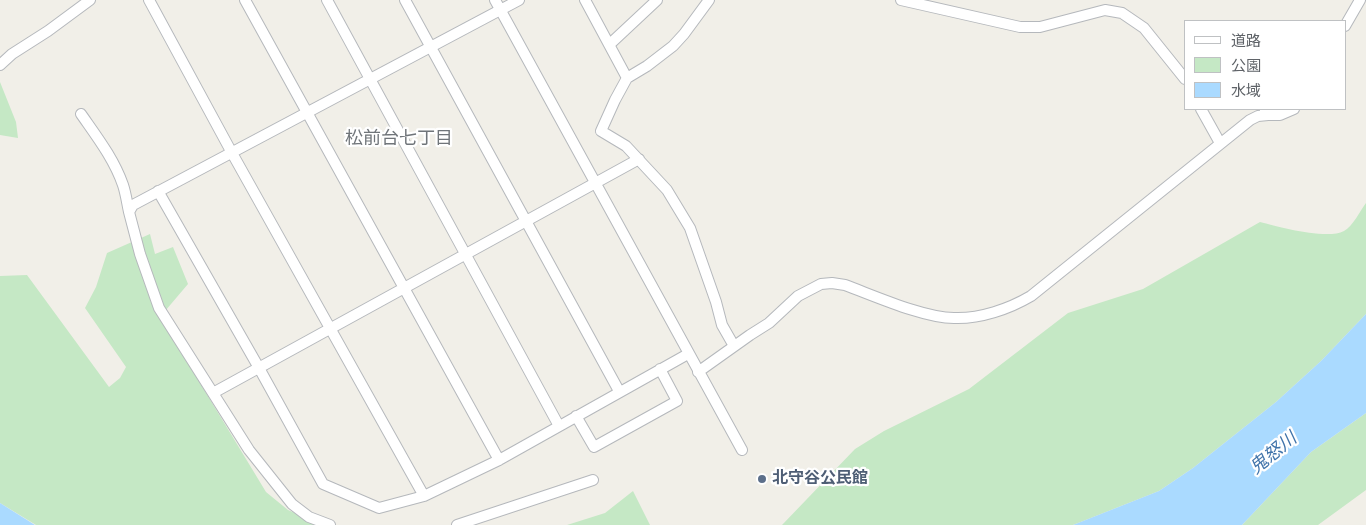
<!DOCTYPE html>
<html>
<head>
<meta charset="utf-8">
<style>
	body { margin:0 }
	#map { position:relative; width:1366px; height:525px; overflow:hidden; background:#f1efe8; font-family:"Sofia Sans Condensed","Noto Sans JP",sans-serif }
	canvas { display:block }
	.legend { position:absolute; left:1184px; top:20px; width:162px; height:90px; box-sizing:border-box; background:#fff; border:1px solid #bfc1c3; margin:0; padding:6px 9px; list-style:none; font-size:15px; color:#5f6368 }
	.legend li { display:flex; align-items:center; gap:10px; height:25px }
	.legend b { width:25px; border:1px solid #bfc1c3 }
</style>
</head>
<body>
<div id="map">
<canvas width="1366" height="525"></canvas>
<ul class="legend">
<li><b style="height:6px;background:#fff"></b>道路</li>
<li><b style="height:14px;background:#c5e8c5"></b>公園</li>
<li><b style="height:14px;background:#aadaff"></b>水域</li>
</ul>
</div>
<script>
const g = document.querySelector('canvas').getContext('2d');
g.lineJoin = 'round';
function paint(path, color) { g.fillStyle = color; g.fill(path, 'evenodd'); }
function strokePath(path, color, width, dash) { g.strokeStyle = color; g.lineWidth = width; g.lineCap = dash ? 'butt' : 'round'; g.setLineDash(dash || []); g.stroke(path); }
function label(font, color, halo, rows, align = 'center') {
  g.font = font + ' "Sofia Sans Condensed","Noto Sans JP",sans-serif'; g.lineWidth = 4.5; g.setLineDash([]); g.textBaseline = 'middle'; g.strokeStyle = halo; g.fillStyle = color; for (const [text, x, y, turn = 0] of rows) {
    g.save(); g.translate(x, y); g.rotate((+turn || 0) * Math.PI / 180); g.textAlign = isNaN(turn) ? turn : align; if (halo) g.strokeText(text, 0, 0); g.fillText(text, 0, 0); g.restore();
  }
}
const green = new Path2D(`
	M 0,82 L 16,122 L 18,138 L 0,135 Z
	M 1366,203 L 1366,314 L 1321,361 L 1276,402 L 1193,468 L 1159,491 L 1073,525 L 782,525 L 855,449 L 884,431 L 969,389 L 1068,313 L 1143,289 L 1260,222 C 1279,227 1327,240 1344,231 C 1353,226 1360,211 1366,203 Z
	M 150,234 L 155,254 L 173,247 L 188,284 L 160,317 L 266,492 L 288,510 L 322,525 L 36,525 L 0,503 L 0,276 L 27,275 L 109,387 L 120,378 L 126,367 L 85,308 L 96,287 L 107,253 Z
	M 1366,413 L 1366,490 L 1318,525 L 1242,525 L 1311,452 Z
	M 633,491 L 650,525 L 567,525 L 605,513 Z`);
const water = new Path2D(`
	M 1366,314 L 1366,413 L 1311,452 L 1242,525 L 1073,525 L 1159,491 L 1193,468 L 1276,402 L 1321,361 Z
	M 0,503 L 35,525 L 0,525 Z`);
const minor = new Path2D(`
	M 149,0 L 232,153 L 424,496
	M 245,0 L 499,460
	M 327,0 L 559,426
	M 405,0 L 619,391
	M 495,0 L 742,450
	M 585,0 L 627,78
	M 709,0 L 684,34 L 673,46 L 647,66 L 627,78 L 615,100 L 601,131 L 626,146 L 667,190 L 690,228 L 716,302 L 722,325 L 734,346
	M 901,0 L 1020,27 L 1040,27 L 1105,10 L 1122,13 L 1144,28 L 1185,79
	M 1345,26 L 1360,0
	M 610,44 L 657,0
	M 0,65 L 12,54 L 48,31 L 90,0
	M 1201,109 L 1220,143
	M 1265,110 L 1268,115 L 1280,115 L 1294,109
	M 81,114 C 97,137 114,159 123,185 C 126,194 127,203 129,212
	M 158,191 L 259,368 L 323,484 L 379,508 L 424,496 L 499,460 L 688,354
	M 698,372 L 750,335 L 769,323 L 798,296 L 821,284 L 832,283 L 845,285 C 875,296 924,318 954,318 C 980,319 1009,309 1031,296 L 1250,120 L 1258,116 L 1268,115
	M 213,393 L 639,159
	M 576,416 L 594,447 L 677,401 L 660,369
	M 330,525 L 309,517 L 292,504 L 249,450 L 159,308 L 140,254 L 129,212 L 133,205 L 519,0
	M 457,525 L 593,480`);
const markers = [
	[762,479,5,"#5c6f8a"]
];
const serviceNames = [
	["北守谷公民館",772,479]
];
const neighbourhoodNames = [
	["松前台七丁目",399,139]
];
const waterNames = [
	["鬼怒川",1274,454,-39]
];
paint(green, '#c5e8c5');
paint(water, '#aadaff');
strokePath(minor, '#b5b8bc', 12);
strokePath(minor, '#fff', 10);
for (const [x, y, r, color] of markers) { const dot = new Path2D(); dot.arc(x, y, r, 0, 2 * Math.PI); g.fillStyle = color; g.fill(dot); strokePath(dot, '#fff', 2); }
label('bold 16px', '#4e5e75', '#fff', serviceNames, 'left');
label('18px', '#70757a', '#fff', neighbourhoodNames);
label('italic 18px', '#4174aa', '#fff', waterNames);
</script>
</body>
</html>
